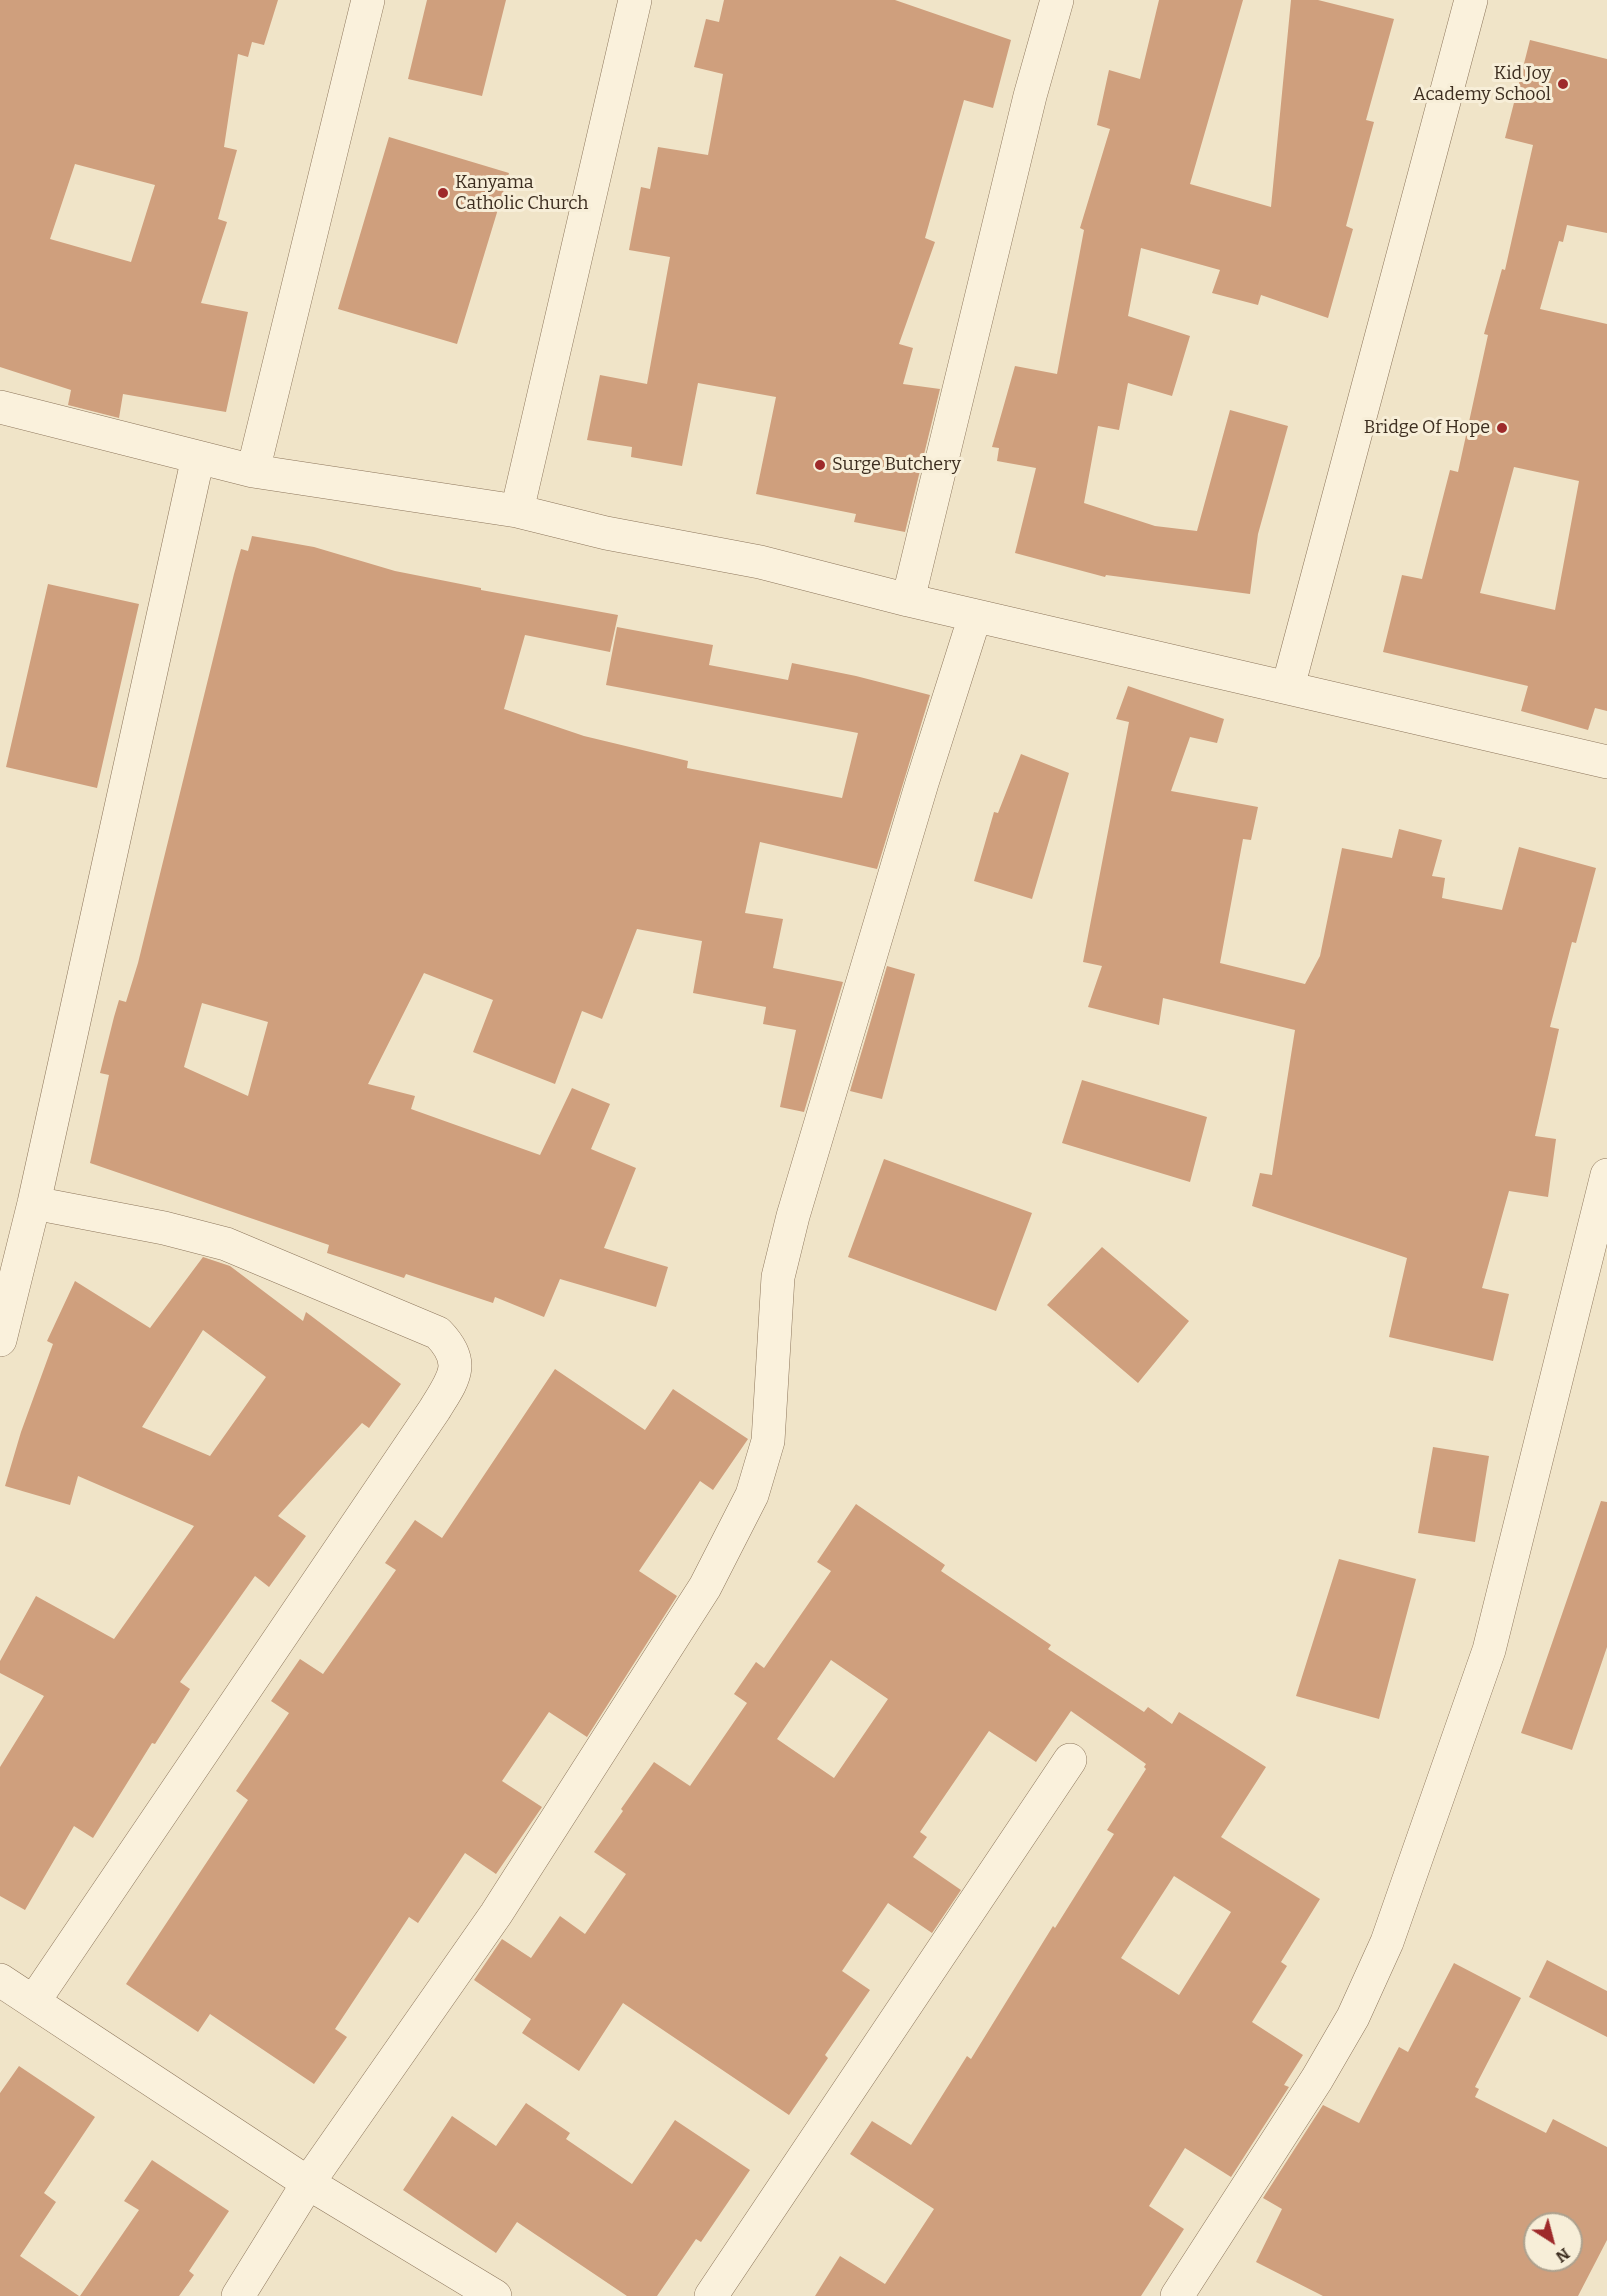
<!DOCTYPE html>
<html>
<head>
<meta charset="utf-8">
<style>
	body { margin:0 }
	#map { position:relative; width:1607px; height:2296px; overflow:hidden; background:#f0e4c8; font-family:Bitter,serif }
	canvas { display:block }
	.north { position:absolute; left:1523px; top:2212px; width:60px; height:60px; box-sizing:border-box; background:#f7eed8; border:2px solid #ada18e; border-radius:50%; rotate:144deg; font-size:16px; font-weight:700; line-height:24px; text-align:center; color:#3d2e20 }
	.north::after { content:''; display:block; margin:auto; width:21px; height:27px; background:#9e2a2b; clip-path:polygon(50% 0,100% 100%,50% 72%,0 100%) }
</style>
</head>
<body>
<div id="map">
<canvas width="1607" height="2296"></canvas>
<div class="north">N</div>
</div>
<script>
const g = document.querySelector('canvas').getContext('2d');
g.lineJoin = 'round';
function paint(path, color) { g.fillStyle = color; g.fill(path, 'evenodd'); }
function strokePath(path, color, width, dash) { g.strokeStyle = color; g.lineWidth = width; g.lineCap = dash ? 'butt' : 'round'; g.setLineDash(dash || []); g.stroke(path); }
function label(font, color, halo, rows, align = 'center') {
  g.font = font + ' Bitter,serif'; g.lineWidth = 6; g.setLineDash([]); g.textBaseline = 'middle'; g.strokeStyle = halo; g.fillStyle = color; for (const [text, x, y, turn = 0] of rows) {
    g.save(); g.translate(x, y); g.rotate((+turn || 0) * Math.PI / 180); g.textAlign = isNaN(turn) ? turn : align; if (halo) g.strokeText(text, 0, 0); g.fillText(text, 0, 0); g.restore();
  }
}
const building = new Path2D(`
	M 0,0 L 278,0 L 264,45 L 252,42 L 248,57 L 238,54 L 224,147 L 237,150 L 218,219 L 227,222 L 201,303 L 248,312 L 226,412 L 123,394 L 119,418 L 68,405 L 71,390 L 0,367 ZM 75,164 L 155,185 L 131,262 L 50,239 Z
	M 427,0 L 506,0 L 482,96 L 408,79 Z
	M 724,0 L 895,0 L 1011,40 L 993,108 L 964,100 L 925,238 L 935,242 L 899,344 L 913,348 L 903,384 L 940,389 L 905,532 L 854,522 L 856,514 L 756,494 L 776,397 L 698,383 L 682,466 L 631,457 L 632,447 L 587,440 L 600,375 L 647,384 L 670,257 L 629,250 L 641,187 L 650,189 L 658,147 L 708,155 L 723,74 L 694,67 L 706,19 L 719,22 Z
	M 1159,0 L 1243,0 L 1190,184 L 1271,207 L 1291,0 L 1318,0 L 1394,19 L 1366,120 L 1374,122 L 1346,226 L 1353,229 L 1328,318 L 1261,295 L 1258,305 L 1212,293 L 1220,270 L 1141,248 L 1128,316 L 1190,336 L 1172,396 L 1128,383 L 1119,430 L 1098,426 L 1084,503 L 1155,526 L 1197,531 L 1230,410 L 1288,426 L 1258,534 L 1250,594 L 1106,575 L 1105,577 L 1015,553 L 1036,468 L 997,461 L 999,448 L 992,447 L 1015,366 L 1057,374 L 1084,230 L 1080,228 L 1110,129 L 1097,125 L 1109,70 L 1140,79 Z
	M 1530,40 L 1607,59 L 1607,233 L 1567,225 L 1563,242 L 1559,241 L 1540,309 L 1607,324 L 1607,711 L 1595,708 L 1588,730 L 1521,711 L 1528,686 L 1383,652 L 1402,575 L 1422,579 L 1450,470 L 1458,472 L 1488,335 L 1484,334 L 1502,269 L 1505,270 L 1533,145 L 1505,138 ZM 1514,467 L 1579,481 L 1555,610 L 1480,593 Z
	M 389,137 L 509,173 L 457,344 L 338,309 Z
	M 252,536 L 314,547 L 395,571 L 481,588 L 481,590 L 618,615 L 610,652 L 525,635 L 504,709 L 584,736 L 688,761 L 687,768 L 842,798 L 858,733 L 606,685 L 617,627 L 713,645 L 709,665 L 788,680 L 792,663 L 856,676 L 930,695 L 877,869 L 760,842 L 745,913 L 783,919 L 773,968 L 843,982 L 804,1112 L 780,1107 L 796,1030 L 763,1024 L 766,1007 L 693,993 L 702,941 L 637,929 L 602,1019 L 582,1011 L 555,1084 L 473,1052 L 493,1000 L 424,973 L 368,1084 L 415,1096 L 411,1109 L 540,1155 L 572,1088 L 610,1104 L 591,1149 L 636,1168 L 604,1248 L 668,1267 L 656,1307 L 560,1279 L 544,1317 L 495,1297 L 493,1303 L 406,1274 L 404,1278 L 327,1253 L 329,1245 L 90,1163 L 109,1075 L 100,1073 L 114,1017 L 119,1000 L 126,1002 L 138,963 L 234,574 L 241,549 L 248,551 ZM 202,1003 L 268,1022 L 248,1096 L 184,1067 Z
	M 48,584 L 139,604 L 97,788 L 6,767 Z
	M 1128,686 L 1224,719 L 1217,743 L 1190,737 L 1171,791 L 1258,807 L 1251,840 L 1243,839 L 1220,963 L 1305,984 L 1320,956 L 1342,848 L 1392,858 L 1399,829 L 1442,840 L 1432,876 L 1445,878 L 1442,898 L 1502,910 L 1519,847 L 1596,868 L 1576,943 L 1572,942 L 1550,1027 L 1559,1029 L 1535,1136 L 1556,1139 L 1548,1197 L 1509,1191 L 1482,1288 L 1509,1294 L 1493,1361 L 1389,1337 L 1407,1258 L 1252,1206 L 1260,1173 L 1272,1175 L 1295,1030 L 1163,998 L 1159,1025 L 1088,1007 L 1102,966 L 1083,962 L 1129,722 L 1116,719 Z
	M 1021,754 L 1069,773 L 1032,899 L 974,881 L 994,812 L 998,813 Z
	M 887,966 L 915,974 L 882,1099 L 850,1091 Z
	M 1082,1080 L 1207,1117 L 1190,1182 L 1062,1143 Z
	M 884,1159 L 1032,1213 L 996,1311 L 848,1257 Z
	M 1102,1247 L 1189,1321 L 1138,1383 L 1047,1305 Z
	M 203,1257 L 230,1266 L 303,1321 L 306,1312 L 401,1384 L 369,1428 L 362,1423 L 278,1516 L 306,1536 L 269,1587 L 255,1576 L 180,1682 L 190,1689 L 155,1744 L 152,1743 L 93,1838 L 74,1826 L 25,1910 L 0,1896 L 0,1767 L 44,1696 L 0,1673 L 0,1661 L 36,1596 L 114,1639 L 194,1526 L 78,1476 L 70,1505 L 5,1486 L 21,1432 L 53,1344 L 47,1341 L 75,1281 L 150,1328 ZM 203,1330 L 266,1377 L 210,1456 L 142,1427 Z
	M 555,1369 L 645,1430 L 673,1389 L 748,1439 L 713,1490 L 700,1481 L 639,1571 L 677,1596 L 587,1737 L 549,1712 L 502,1781 L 542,1807 L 496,1874 L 465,1853 L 418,1923 L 409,1917 L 335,2029 L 347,2037 L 314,2084 L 210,2014 L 198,2032 L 126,1984 L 248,1800 L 236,1791 L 289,1713 L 271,1701 L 300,1659 L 323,1674 L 396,1570 L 385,1563 L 415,1520 L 442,1538 Z
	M 1433,1447 L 1489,1456 L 1475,1542 L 1418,1533 Z
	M 1601,1501 L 1607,1502 L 1607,1647 L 1572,1750 L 1521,1733 Z
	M 856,1504 L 945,1565 L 941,1571 L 1051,1645 L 1048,1649 L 1144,1712 L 1148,1707 L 1172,1724 L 1179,1712 L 1266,1767 L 1221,1837 L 1320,1899 L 1281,1962 L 1287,1966 L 1252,2022 L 1303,2055 L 1284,2085 L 1289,2087 L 1231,2177 L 1185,2148 L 1149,2206 L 1184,2229 L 1141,2296 L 815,2296 L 840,2256 L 885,2284 L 934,2209 L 850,2154 L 872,2121 L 911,2145 L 967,2056 L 971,2059 L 1053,1926 L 1055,1928 L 1114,1834 L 1107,1830 L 1146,1769 L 1144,1767 L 1146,1764 L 1071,1711 L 1036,1762 L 989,1731 L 920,1832 L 927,1837 L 913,1857 L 961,1890 L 932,1933 L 888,1903 L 842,1971 L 870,1990 L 825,2055 L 828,2058 L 789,2115 L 623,2003 L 579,2071 L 522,2033 L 531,2019 L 474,1980 L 502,1939 L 531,1958 L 560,1916 L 585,1934 L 626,1874 L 594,1852 L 623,1811 L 621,1809 L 654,1762 L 690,1786 L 747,1703 L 734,1694 L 756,1662 L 764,1668 L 831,1571 L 817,1562 ZM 831,1660 L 888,1699 L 834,1778 L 777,1739 ZM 1174,1876 L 1231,1912 L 1179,1995 L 1121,1958 Z
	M 1339,1559 L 1416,1579 L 1379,1719 L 1296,1696 Z
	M 1547,1960 L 1607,1991 L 1607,2037 L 1529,1997 Z
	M 1454,1963 L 1521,1998 L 1475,2087 L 1479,2089 L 1475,2097 L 1546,2133 L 1553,2119 L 1607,2147 L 1607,2240 L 1578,2296 L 1323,2296 L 1256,2262 L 1282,2209 L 1263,2198 L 1323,2105 L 1359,2123 L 1399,2047 L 1408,2052 ZM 1535,2224 L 1571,2224 L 1571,2260 L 1535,2260 Z
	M 19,2066 L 95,2117 L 44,2193 L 56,2202 L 20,2256 L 79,2296 L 0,2296 L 0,2093 Z
	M 526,2103 L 570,2133 L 566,2139 L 632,2184 L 675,2120 L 750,2170 L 701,2242 L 696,2239 L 657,2296 L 627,2296 L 517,2222 L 496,2253 L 403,2190 L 452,2116 L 496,2146 Z
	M 152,2160 L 229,2211 L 189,2271 L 194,2275 L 179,2296 L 80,2296 L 139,2210 L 124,2201 Z`);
const minor = new Path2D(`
	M 0,407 L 253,471 L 517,511 L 606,533 L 760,562 L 908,600 L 1607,762
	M 253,471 L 368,0
	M 517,511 L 635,0
	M 908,600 L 1030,96 L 1057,0
	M 1288,687 L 1471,0
	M 0,1340 L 34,1203 L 198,457
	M 0,1980 L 308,2183 L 495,2296
	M 34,2001 L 435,1409 C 454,1378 467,1363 438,1333 L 226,1244 L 164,1228 L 34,1203
	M 238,2296 L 308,2183 L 496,1914 L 705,1587 L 752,1495 L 768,1441 L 778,1277 L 793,1216 L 922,783 L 975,616
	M 711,2296 L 1070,1760
	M 1177,2296 L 1317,2079 L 1353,2017 L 1387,1942 L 1489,1650 L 1607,1175`);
const markers = [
	[1563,84,6,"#9e2a2b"],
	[443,193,6,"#9e2a2b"],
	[1502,428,6,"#9e2a2b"],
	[820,465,6,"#9e2a2b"]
];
const poiNames = [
	["Kid Joy",1551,74],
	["Academy School",1551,95],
	["Kanyama",455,183,"left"],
	["Catholic Church",455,204,"left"],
	["Bridge Of Hope",1490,428],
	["Surge Butchery",832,465,"left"]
];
paint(building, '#cf9f7d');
strokePath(minor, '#8d765c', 34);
strokePath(minor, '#faf1dc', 33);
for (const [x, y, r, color] of markers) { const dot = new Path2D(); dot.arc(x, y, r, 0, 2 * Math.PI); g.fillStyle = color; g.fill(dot); strokePath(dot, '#f7eed8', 2); }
label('18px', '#3d2e20', '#f7eed8', poiNames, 'right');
</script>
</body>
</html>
